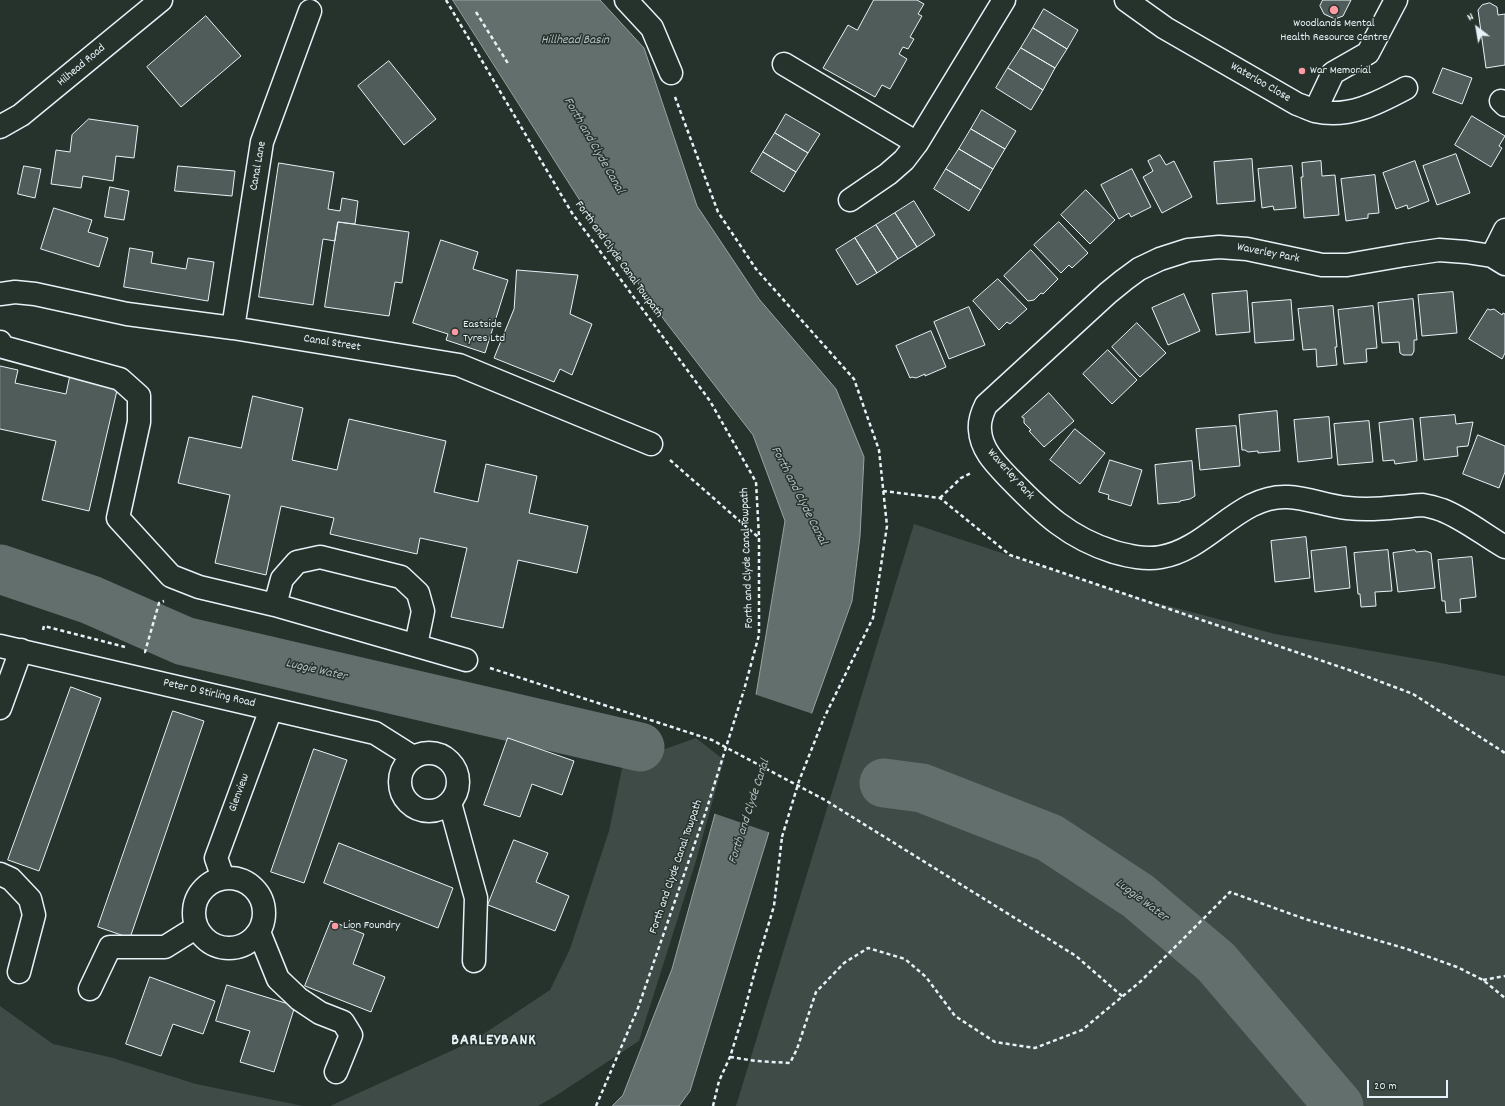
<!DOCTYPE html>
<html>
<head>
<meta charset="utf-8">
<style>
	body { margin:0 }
	#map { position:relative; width:1505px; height:1106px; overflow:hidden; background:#26332d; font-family:Dekko,sans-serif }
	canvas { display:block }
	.north { position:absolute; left:1457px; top:8px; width:40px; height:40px; -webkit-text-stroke:3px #26332d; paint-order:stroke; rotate:329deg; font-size:11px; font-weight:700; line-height:16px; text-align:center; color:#e8f1f8 }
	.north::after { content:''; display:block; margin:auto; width:14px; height:18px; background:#e8f1f8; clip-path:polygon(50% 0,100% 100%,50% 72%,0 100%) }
	.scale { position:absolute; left:1367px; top:1080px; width:81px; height:18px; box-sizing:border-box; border:2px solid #e8f1f8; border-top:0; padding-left:5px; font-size:12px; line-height:14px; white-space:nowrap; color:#e8f1f8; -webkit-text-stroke:3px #26332d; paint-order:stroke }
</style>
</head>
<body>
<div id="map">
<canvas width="1505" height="1106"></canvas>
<div class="north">N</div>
<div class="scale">20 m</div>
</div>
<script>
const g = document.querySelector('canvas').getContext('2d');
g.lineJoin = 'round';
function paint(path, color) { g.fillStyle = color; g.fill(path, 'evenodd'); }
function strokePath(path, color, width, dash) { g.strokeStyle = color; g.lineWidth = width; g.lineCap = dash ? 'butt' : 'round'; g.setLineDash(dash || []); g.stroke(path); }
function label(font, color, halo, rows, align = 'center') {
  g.font = font + ' Dekko,sans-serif'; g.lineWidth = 3; g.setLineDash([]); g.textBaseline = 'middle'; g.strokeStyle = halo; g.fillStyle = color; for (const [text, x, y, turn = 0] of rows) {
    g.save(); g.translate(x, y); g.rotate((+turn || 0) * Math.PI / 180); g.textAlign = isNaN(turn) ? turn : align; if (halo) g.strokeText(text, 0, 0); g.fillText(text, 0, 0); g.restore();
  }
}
const green = new Path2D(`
	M 914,524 L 1138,598 L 1275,634 L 1441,663 L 1505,676 L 1505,1106 L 736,1106 Z
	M 696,738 L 724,760 L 695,864 L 639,1041 L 557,1095 L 538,1106 L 330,1106 L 473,1041 L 550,990 L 570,949 L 609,831 L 623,764 Z
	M 0,1006 L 53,1044 L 113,1058 L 196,1084 L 303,1106 L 0,1106 Z`);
const water = new Path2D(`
	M 453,0 L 600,0 L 644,48 L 697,206 L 759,299 L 836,389 L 864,457 L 860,536 L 852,601 L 769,832 L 690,1091 L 679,1106 L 612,1106 L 623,1095 L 672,969 L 715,814 L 728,787 L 756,695 L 785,521 L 753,435 L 665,321 L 586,210 Z`);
const pier = new Path2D(`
	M 754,694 L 813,714 L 771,833 L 713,813 L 726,787 Z`);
const river = new Path2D(`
	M 0,569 L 91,600 L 184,641 L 640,747
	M 884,783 L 922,788 L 1050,838 L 1138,896 L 1216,962 L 1339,1106`);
const building = new Path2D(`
	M 874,0 L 917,0 L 924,4 L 918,14 L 922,16 L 910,37 L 914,39 L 908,49 L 903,47 L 899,54 L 907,59 L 890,89 L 882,85 L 875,97 L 823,68 L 848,25 L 857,30 Z
	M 1323,0 L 1351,0 L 1343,16 L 1335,19 L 1324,14 L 1320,6 Z
	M 1490,3 L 1497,7 L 1498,15 L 1505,14 L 1505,65 L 1486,68 L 1478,10 L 1482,5 Z
	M 1044,9 L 1078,30 L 1067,49 L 1033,28 Z
	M 206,16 L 241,56 L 181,107 L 147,67 Z
	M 1033,28 L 1067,49 L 1055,68 L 1021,48 Z
	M 1021,48 L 1055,68 L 1043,90 L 1008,68 Z
	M 389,61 L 436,119 L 404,145 L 358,86 Z
	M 1008,68 L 1043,90 L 1031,110 L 996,88 Z
	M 1443,68 L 1472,78 L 1462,104 L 1433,93 Z
	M 982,110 L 1016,131 L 1005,149 L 971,129 Z
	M 786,114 L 820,134 L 808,153 L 775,133 Z
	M 1472,116 L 1505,136 L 1499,146 L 1502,148 L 1491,167 L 1455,145 Z
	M 89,119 L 138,126 L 134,158 L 116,156 L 113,181 L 83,176 L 81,188 L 51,184 L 56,150 L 70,152 L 72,135 Z
	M 971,129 L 1005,149 L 993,169 L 959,149 Z
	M 775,133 L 808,153 L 796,172 L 763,152 Z
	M 959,149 L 993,169 L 981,190 L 946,169 Z
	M 763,152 L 796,172 L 784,192 L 751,172 Z
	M 1456,154 L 1470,193 L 1437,205 L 1423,166 Z
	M 1160,155 L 1166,165 L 1174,161 L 1192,197 L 1162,213 L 1143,177 L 1153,171 L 1148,161 Z
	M 1252,159 L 1255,201 L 1217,204 L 1214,162 Z
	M 1321,161 L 1322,176 L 1335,175 L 1339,215 L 1304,218 L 1301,177 L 1303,177 L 1302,163 Z
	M 1415,161 L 1429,201 L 1408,209 L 1407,205 L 1396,209 L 1383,173 Z
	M 279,163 L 334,172 L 328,209 L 340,211 L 342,198 L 358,201 L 355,224 L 338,222 L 335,241 L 323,239 L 313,305 L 259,297 Z
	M 24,166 L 41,169 L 35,198 L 18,194 Z
	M 178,166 L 235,171 L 232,196 L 175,191 Z
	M 1292,166 L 1296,208 L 1274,210 L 1273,206 L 1262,208 L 1258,169 Z
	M 946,169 L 981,190 L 969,211 L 934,189 Z
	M 1132,169 L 1151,207 L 1131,217 L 1129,213 L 1119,219 L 1101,185 Z
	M 1375,175 L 1379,213 L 1368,214 L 1368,218 L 1346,221 L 1341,179 Z
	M 110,187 L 129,191 L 124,220 L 105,217 Z
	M 1086,190 L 1115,220 L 1090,244 L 1061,215 Z
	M 914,201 L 935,235 L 917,247 L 895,213 Z
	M 54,208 L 92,220 L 88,232 L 108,238 L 99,267 L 41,249 Z
	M 895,213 L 917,247 L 898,259 L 876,225 Z
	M 338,222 L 409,232 L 402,283 L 395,282 L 389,316 L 325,307 Z
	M 1059,222 L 1088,253 L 1072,268 L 1069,265 L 1061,273 L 1034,245 Z
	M 876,225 L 898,259 L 877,273 L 855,238 Z
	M 855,238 L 877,273 L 857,285 L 836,250 Z
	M 441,240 L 478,252 L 473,269 L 508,280 L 485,353 L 446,340 L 448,334 L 413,323 Z
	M 130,248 L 153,252 L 151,263 L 186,269 L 188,258 L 214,262 L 208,301 L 124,287 Z
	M 1031,250 L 1058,279 L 1043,294 L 1041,293 L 1034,300 L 1028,301 L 1004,276 Z
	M 517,270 L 578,275 L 570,314 L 592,324 L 572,375 L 560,369 L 554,382 L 494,358 L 514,309 Z
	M 998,279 L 1027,309 L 1010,324 L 1007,322 L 999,330 L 973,301 Z
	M 1247,291 L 1250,332 L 1216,335 L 1212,294 Z
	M 1453,292 L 1457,333 L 1422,336 L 1418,295 Z
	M 1184,294 L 1200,331 L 1168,345 L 1152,308 Z
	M 1413,299 L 1417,340 L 1414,340 L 1414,351 L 1412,355 L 1403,355 L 1400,353 L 1399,342 L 1382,343 L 1378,303 Z
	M 1291,300 L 1294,340 L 1255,343 L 1252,303 Z
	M 1333,306 L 1337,347 L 1335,347 L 1337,365 L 1317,367 L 1316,349 L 1303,350 L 1298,309 Z
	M 1373,306 L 1377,348 L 1366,349 L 1367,362 L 1344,364 L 1338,310 Z
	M 969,307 L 985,345 L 949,359 L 934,322 Z
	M 1488,309 L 1490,310 L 1494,309 L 1502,315 L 1503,313 L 1505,314 L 1505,353 L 1502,359 L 1469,339 Z
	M 1137,323 L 1166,353 L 1140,377 L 1112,347 Z
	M 931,331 L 946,367 L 925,376 L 925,374 L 916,378 L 912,377 L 910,378 L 896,346 Z
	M 1108,350 L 1137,380 L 1112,404 L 1083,374 Z
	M 0,366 L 18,370 L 15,383 L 66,394 L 70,375 L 118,386 L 89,511 L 42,500 L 56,441 L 0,429 Z
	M 1049,393 L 1074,421 L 1044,447 L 1029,431 L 1031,430 L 1024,423 L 1024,418 L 1022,417 Z
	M 253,396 L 303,408 L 292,460 L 337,470 L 349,419 L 446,441 L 434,492 L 478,502 L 486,464 L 537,476 L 529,513 L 588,526 L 577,573 L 518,560 L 503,628 L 451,617 L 467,548 L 420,538 L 417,554 L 330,534 L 334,518 L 281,506 L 266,575 L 215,563 L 230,495 L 178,483 L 189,437 L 241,448 Z
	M 1277,411 L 1280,451 L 1258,453 L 1258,451 L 1248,452 L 1245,450 L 1242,450 L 1239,415 Z
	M 1455,415 L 1456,424 L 1473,422 L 1468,446 L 1457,447 L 1458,456 L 1424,460 L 1420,418 Z
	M 1329,417 L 1332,458 L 1298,462 L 1294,420 Z
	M 1413,419 L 1417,461 L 1395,464 L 1394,460 L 1383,461 L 1379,423 Z
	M 1369,421 L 1373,462 L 1338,465 L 1334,424 Z
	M 1236,426 L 1240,466 L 1200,470 L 1196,429 Z
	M 1075,429 L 1105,453 L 1080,484 L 1050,460 Z
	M 1478,435 L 1505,446 L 1505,472 L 1499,488 L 1463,474 Z
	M 1110,460 L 1142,470 L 1131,506 L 1108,499 L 1109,495 L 1099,492 Z
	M 1192,461 L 1195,496 L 1190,499 L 1180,501 L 1180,502 L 1158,504 L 1155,465 Z
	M 1306,537 L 1310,578 L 1275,582 L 1271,541 Z
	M 1346,547 L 1350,588 L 1315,592 L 1311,551 Z
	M 1388,550 L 1392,591 L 1375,592 L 1376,606 L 1361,607 L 1360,594 L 1358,594 L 1354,553 Z
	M 1415,550 L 1416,552 L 1426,551 L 1431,553 L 1435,588 L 1398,592 L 1393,553 Z
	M 1472,557 L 1476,597 L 1460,599 L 1461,612 L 1446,613 L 1445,601 L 1442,601 L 1438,560 Z
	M 71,687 L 101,698 L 39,871 L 8,860 Z
	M 173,711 L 204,721 L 130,938 L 98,927 Z
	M 508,738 L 574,761 L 562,795 L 532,784 L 520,817 L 484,805 Z
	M 314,749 L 347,760 L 304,883 L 271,872 Z
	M 514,840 L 548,853 L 536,882 L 569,896 L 555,931 L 488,905 Z
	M 339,843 L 453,888 L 438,928 L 324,883 Z
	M 331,921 L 364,934 L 353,964 L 385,977 L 371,1012 L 305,986 Z
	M 150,977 L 215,1001 L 203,1034 L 173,1024 L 161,1056 L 126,1044 Z
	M 227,985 L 295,1006 L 274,1072 L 240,1062 L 250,1031 L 216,1021 Z`);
const path = new Path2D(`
	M 446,0 L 572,213 L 710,401 L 756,482 L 759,537 L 759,635 L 744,690
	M 476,12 L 509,65
	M 675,97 L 718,212 L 756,269 L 854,379 L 879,450 L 887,526 L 873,618 L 824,718
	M 670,460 L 758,537
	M 883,491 L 940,498 L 1010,555 L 1355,672 L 1413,694 L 1505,753
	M 940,498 L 961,478 L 971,473
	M 43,630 L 44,626 L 125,647
	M 144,652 L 145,652 L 159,603 L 164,601
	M 490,668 L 712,740 L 825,800 L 1076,956 L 1123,997
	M 1483,980 L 1505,976
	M 730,1057 L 756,1061 L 790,1063 L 797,1049 L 816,992 L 844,963 L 868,948 L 905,959 L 926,977 L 955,1016 L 995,1042 L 1035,1048 L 1082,1030 L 1141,981 L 1230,892 L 1305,919 L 1407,949 L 1457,967 L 1483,980 L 1505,998
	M 596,1106 L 638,1008 L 706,811
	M 713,1106 L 719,1081 L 730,1057 L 744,1012 L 759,956 L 774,906 L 782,837`);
const minor = new Path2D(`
	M 626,0 L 652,28 L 671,73
	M 1126,0 L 1165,28 L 1297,104 C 1303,106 1309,109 1315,111 C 1348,119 1378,103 1406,88
	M 784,64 L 917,143
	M 1501,101 L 1505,105
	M 1315,111 L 1333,73 L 1368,53 L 1396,0
	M 0,127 L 21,115 L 161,0
	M 850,200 L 888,174 L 904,160 L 917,143 L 1004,0
	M 1492,256 L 1505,230
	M 1505,264 L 1492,256 L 1466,252 L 1439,250 L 1405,255 L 1347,265 L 1322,265 L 1247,249 L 1219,247 L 1188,250 L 1160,259 L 1139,269 L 1124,280 L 1108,293 L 986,405 C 982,413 979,421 980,430 C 981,451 998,466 1011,480 C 1043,513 1069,538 1114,552 C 1129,556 1145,560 1161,557 C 1209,549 1239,494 1288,497 C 1308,498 1327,506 1347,508 C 1364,510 1381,509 1398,507 C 1406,507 1415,505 1423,505 C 1429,506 1436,508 1442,510 C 1465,519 1484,535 1505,547
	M 0,294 L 15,292 L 35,294 L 127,314 L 233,328 L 459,365 L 651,444
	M 233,328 L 262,142 L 310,11
	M 0,342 L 3,347 L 120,379 L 139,396 L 139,422 L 118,518 L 171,576 L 199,587 L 275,605 L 466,660
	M 275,605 L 282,579 L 297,562 L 320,557 L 401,577 L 418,593 L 423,611 L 416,645
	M 0,646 L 375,733 L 413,757
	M 0,708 L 21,650
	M400 782a29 29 0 1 1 58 0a29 29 0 1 1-58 0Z
	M 450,803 L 476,898 L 474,961
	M 0,874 L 11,879 L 30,899 L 34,915 L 19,972
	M194 913a35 35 0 1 1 70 0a35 35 0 1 1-70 0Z
	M 223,878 L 216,858 L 271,709
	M 259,932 L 278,979 L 299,999 L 320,1013 L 343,1022 L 351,1035 L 336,1072
	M 90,989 L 110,947 L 165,947 L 197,927`);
const pathBridge = new Path2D(`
	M 706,811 L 744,690
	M 782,837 L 799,781 L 824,718`);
const markers = [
	[1334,10,5,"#ff9aa2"],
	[1302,71,4,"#ff9aa2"],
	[455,332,4,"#ff9aa2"],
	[335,926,4,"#ff9aa2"]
];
const poiNames = [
	["Woodlands Mental",1334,24,"center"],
	["Health Resource Centre",1334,38,"center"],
	["War Memorial",1310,71],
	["Eastside",463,325],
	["Tyres Ltd",463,339],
	["Lion Foundry",343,926]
];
const streetNames = [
	["Hilhead Road",82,66,-40],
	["Waterloo Close",1260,83,30],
	["Canal Lane",259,166,-80],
	["Waverley Park",1268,254,11],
	["Forth and Clyde Canal Towpath",618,260,54],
	["Canal Street",332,344,9],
	["Waverley Park",1010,475,48],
	["Forth and Clyde Canal Towpath",748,558,-92],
	["Peter D Stirling Road",209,694,13],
	["Glenview",240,793,-70],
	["Forth and Clyde Canal Towpath",677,867,-71]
];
const waterNames = [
	["Hillhead Basin",575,41],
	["Forth and Clyde Canal",593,146,60],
	["Forth and Clyde Canal",798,496,63],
	["Luggie Water",316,671,13],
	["Forth and Clyde Canal",750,812,-72],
	["Luggie Water",1141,901,37]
];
const districtNames = [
	["BARLEYBANK",494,1042]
];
paint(green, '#3e4b47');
paint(water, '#636f6d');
strokePath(water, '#98a3a5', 1);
paint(pier, '#26332d');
strokePath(river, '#636f6d', 49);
paint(building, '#505c59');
strokePath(building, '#e8f1f8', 1);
strokePath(minor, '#e8f1f8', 25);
strokePath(path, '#e8f1f8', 2.5, [4, 3]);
strokePath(minor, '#26332d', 22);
strokePath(pathBridge, '#e8f1f8', 2.5, [4, 3]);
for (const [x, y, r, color] of markers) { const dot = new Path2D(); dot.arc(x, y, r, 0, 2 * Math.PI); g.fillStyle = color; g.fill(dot); strokePath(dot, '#26332d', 1.5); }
label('12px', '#e8f1f8', '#26332d', poiNames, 'left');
label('12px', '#e8f1f8', '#26332d', streetNames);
label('italic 13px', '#b3bdc0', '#26332d', waterNames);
g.letterSpacing = '1px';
label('bold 16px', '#e8f1f8', '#26332d', districtNames);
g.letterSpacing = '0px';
</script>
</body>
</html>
